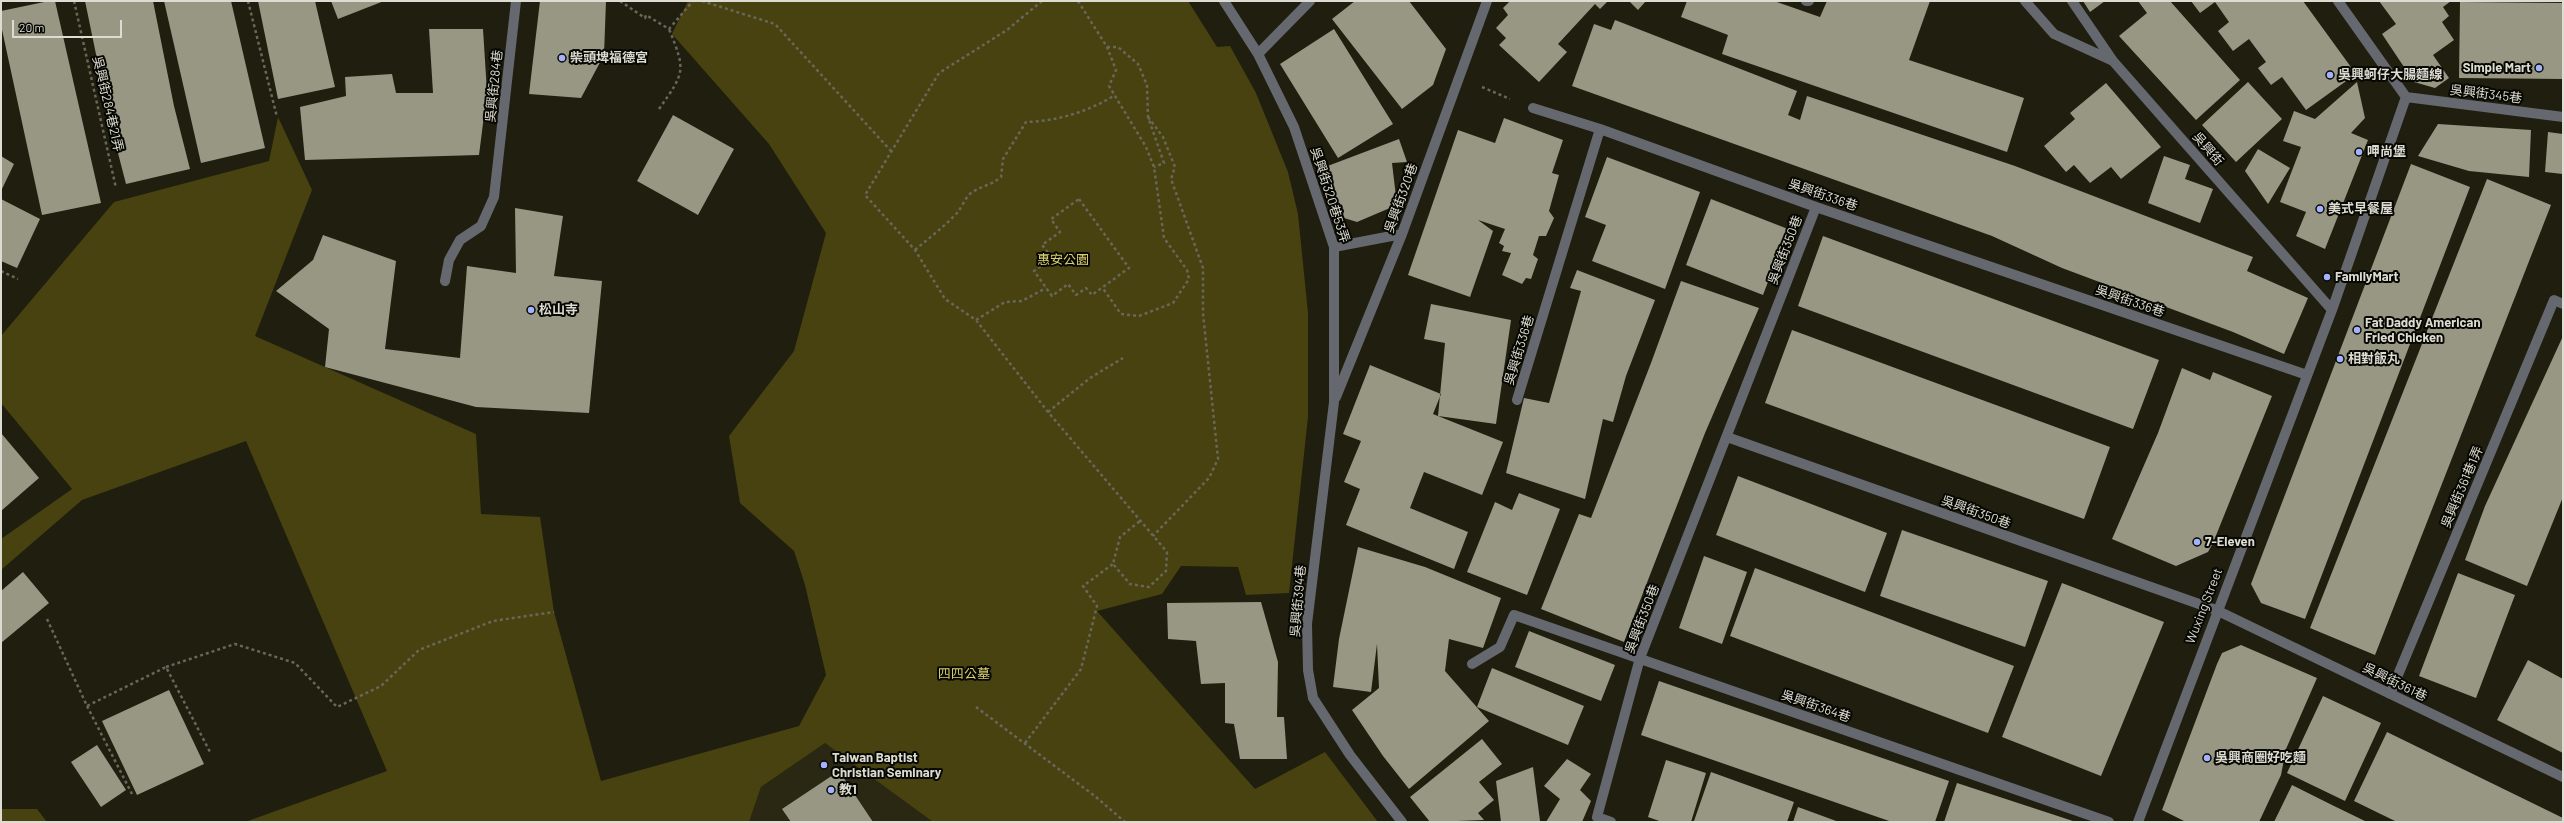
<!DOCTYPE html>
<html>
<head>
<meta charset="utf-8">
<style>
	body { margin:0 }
	#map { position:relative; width:2564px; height:823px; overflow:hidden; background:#1f1e0f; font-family:Barlow,sans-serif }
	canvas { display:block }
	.frame { position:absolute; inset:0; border:2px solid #dddcd2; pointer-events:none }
	.scale { position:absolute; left:12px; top:20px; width:110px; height:18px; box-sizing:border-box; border:2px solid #dddcd2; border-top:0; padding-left:5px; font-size:12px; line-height:14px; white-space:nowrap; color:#dddcd2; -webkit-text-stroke:3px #080803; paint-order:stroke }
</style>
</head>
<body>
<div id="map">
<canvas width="2564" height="823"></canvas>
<div class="frame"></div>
<div class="scale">20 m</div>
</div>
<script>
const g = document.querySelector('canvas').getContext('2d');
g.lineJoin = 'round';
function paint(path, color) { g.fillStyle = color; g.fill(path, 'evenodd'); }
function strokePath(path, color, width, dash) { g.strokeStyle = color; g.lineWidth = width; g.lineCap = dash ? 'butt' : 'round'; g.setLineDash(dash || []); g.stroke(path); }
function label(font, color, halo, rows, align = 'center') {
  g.font = font + ' Barlow,"Noto Sans TC",sans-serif'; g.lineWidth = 4; g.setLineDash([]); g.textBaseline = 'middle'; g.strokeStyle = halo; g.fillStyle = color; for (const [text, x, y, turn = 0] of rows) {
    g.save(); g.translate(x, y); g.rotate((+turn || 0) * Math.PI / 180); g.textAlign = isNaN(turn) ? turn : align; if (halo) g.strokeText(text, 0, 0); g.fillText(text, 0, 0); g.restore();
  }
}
const built = new Path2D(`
	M 825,743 L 933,822 L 749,822 L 761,787 Z`);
const green = new Path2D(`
	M 688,1 L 1188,1 L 1217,47 L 1230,46 L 1256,93 L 1288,172 L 1298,214 L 1308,313 L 1308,417 L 1289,593 L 1246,595 L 1238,567 L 1181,566 L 1162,594 L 1097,611 L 1255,789 L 1325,752 L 1378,822 L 933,822 L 825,743 L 761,787 L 749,822 L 245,822 L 387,771 L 246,441 L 82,500 L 1,570 L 1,539 L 72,489 L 1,403 L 1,336 L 114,202 L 269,161 L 278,117 L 312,190 L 255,336 L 476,434 L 481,514 L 540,517 L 554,612 L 601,781 L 799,726 L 826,675 L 805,585 L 794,551 L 740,503 L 729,436 L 794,351 L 826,233 L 769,144 L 672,34 Z
	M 1,809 L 37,809 L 47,822 L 1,822 Z`);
const building = new Path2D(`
	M 49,1 L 55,1 L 101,203 L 42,215 L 1,25 L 1,11 Z
	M 85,1 L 153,1 L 174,106 L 190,169 L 126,184 L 110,122 Z
	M 164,1 L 231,1 L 265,148 L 201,163 Z
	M 258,1 L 315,1 L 335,87 L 278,99 Z
	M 331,1 L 384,1 L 338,19 Z
	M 540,1 L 606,1 L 604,55 L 581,98 L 529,94 Z
	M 1355,1 L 1409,1 L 1446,49 L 1433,85 L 1402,109 L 1332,19 Z
	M 1510,1 L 1608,1 L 1600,9 L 1595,4 L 1558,44 L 1567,52 L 1539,82 L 1499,45 L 1506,38 L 1496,28 L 1508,15 L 1503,8 Z
	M 1629,1 L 1646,1 L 1638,10 Z
	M 1687,1 L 1774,1 L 1820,17 L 1827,1 L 1930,1 L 1909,60 L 2024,98 L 2007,152 L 1722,54 L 1728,35 L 1681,17 Z
	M 2083,1 L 2105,1 L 2090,12 Z
	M 2138,1 L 2170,1 L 2240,80 L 2196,120 L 2119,36 L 2147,13 Z
	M 2191,1 L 2303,1 L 2356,74 L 2306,110 L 2282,77 L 2271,85 L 2258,68 L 2266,62 L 2249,39 L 2233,51 L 2218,31 L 2229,22 L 2215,2 L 2200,13 Z
	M 2379,1 L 2451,1 L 2443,7 L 2449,16 L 2442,22 L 2454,40 L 2433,55 L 2449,78 L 2435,88 L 2414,82 L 2382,34 L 2396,24 Z
	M 2460,2 L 2563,3 L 2563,79 L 2459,78 Z
	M 1615,20 L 1797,91 L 1788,115 L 1800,120 L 1807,96 L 2015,166 L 2253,257 L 2247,271 L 2308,298 L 2284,354 L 2233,332 L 2062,268 L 1992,236 L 1572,86 L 1594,24 L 1611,30 Z
	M 429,29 L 483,29 L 487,92 L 479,155 L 305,160 L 300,107 L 346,96 L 345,77 L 392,74 L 396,93 L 433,93 Z
	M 1334,29 L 1393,124 L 1338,158 L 1280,64 Z
	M 2248,82 L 2282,119 L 2236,162 L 2202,125 Z
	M 2357,82 L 2365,118 L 2351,133 L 2368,140 L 2325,249 L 2296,236 L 2306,212 L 2280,202 L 2301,147 L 2283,141 L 2294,111 L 2315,119 Z
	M 2106,83 L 2161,147 L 2121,179 L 2111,167 L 2090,183 L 2074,165 L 2066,172 L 2044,146 L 2075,119 L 2070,113 Z
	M 673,115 L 734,149 L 698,215 L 637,181 Z
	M 1504,118 L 1563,140 L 1552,173 L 1559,175 L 1549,211 L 1554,218 L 1546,236 L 1539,236 L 1533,255 L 1538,259 L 1531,279 L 1526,278 L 1522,284 L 1502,275 L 1511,253 L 1502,251 L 1504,246 L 1499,243 L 1505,229 L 1478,220 L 1493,231 L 1470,297 L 1408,275 L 1458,130 L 1495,143 Z
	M 2438,124 L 2531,130 L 2529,177 L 2469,171 L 2418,156 Z
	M 2548,132 L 2563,134 L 2563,174 L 2545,172 Z
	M 1399,139 L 1407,162 L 1392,163 L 1397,205 L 1357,222 L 1344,218 L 1325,167 Z
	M 2258,149 L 2290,168 L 2268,204 L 2245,171 Z
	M 1,156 L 14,164 L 1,191 Z
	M 2164,156 L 2190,165 L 2185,179 L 2213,189 L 2200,223 L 2148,203 Z
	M 1607,157 L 1700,192 L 1665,289 L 1592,261 L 1606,225 L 1585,217 Z
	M 2411,164 L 2470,187 L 2305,619 L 2261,603 L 2251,584 Z
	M 2487,179 L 2551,205 L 2375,655 L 2310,628 Z
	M 1,199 L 40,219 L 17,268 L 1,261 Z
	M 1711,199 L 1788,229 L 1763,295 L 1686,265 Z
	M 515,208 L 563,216 L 554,276 L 602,281 L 589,413 L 476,407 L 325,367 L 329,329 L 276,291 L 313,260 L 323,235 L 396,261 L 385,349 L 460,358 L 467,266 L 516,273 Z
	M 1823,236 L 2159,360 L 2133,429 L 1798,306 Z
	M 1577,270 L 1655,300 L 1626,376 L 1613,422 L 1603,419 L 1585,499 L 1506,473 L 1524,398 L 1549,403 L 1581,291 L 1570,288 Z
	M 1681,281 L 1759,308 L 1705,433 L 1624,642 L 1541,609 L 1579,514 L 1591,518 L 1651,363 Z
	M 1431,304 L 1511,320 L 1496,424 L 1438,416 L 1445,343 L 1424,339 Z
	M 1792,330 L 2110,447 L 2084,519 L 1765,403 Z
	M 2563,336 L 2563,497 L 2527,586 L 2465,560 L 2485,506 Z
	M 1370,365 L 1441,394 L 1433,414 L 1503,442 L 1482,495 L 1424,472 L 1410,508 L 1468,532 L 1454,569 L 1346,525 L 1360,489 L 1344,482 L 1361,441 L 1343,434 Z
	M 2182,368 L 2210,380 L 2213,372 L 2272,396 L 2213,543 L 2208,552 L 2176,566 L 2112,539 L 2158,433 Z
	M 1,433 L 39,478 L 1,511 Z
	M 1738,476 L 1887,533 L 1865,592 L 1716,535 Z
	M 1519,493 L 1560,509 L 1527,595 L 1467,572 L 1495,502 L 1512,510 Z
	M 1902,530 L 2048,581 L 2025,647 L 1880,596 Z
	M 1358,547 L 1425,567 L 1501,598 L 1483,648 L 1449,639 L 1445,671 L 1489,721 L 1409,789 L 1383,756 L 1352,710 L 1379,688 L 1377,644 L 1371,692 L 1333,687 L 1339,639 Z
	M 1704,556 L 1747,572 L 1722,644 L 1679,628 Z
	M 1755,568 L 2014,666 L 1988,733 L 1730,636 Z
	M 23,572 L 49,603 L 1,643 L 1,591 Z
	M 2458,573 L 2515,595 L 2476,698 L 2419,676 Z
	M 2062,583 L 2164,622 L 2101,776 L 2002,737 Z
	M 1261,602 L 1278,662 L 1277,717 L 1284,717 L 1287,759 L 1240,759 L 1234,724 L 1225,723 L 1225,683 L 1201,684 L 1196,641 L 1168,639 L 1167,603 Z
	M 1529,631 L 1615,665 L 1601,701 L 1515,667 Z
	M 2241,645 L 2317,678 L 2286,749 L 2281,775 L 2259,822 L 2186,822 L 2162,810 L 2217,664 L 2222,653 Z
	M 2528,660 L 2563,679 L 2563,753 L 2497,720 Z
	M 1492,668 L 1584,706 L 1568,745 L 1477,707 Z
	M 1659,681 L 1949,781 L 1935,822 L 1892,822 L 1641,735 Z
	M 169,690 L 204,764 L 137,795 L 102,721 Z
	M 2323,696 L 2381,723 L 2345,801 L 2287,773 Z
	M 2387,732 L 2563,818 L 2563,822 L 2397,822 L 2354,801 Z
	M 1482,739 L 1502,764 L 1479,782 L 1494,800 L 1478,813 L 1484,820 L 1430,822 L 1410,797 Z
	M 97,745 L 126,790 L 101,807 L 71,762 Z
	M 1567,759 L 1591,774 L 1580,790 L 1591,801 L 1582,822 L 1546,822 L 1560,799 L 1544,786 Z
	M 1666,760 L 1706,773 L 1691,822 L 1662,822 L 1648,817 Z
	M 1533,767 L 1540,821 L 1501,822 L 1496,781 Z
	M 839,771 L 873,822 L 791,822 L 782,809 Z
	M 1711,772 L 1794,802 L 1787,822 L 1694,821 Z
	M 1957,783 L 2076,822 L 1944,822 Z
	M 2292,785 L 2332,805 L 2367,822 L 2274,822 Z
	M 1798,807 L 1839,822 L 1793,822 Z`);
const path = new Path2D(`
	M 74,1 L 116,188
	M 248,1 L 277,117
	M 620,1 L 645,18 L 646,15 L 669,29 L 693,1
	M 702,1 L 775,24 L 891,151
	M 1042,1 L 1007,30 L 939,73 L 865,195 L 915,250 L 945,299 L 976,320 L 1048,412 L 1167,552 L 1166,571 L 1149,587 L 1130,584 L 1113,564 L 1120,537 L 1140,521
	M 1078,1 L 1107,47 L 1116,70 L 1109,86 L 1146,147 L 1154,167 L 1164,238 L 1187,270 L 1189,279 L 1173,303 L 1139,316 L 1121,314 L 1102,287
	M 1107,47 L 1118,47 L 1138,64 L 1147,85 L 1148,117 L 1164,163 L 1154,167
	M 1482,87 L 1510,99
	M 659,109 C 685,72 686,71 669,29
	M 1148,117 L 1163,137 L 1175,167 L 1171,179 L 1203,268 L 1203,313 L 1218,459 L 1209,478 L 1153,536
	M 1079,199 L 1129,268 L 1092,295 L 1086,288 L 1076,295 L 1068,284 L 1052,296 L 1034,271 L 1052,258 L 1042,245 L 1060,232 L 1051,219 Z
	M 915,250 C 929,238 944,227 957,213 C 962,207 965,198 971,193 C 981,186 992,185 1001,177 L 1003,159 L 1026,122 C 1057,121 1088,112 1115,95
	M 1,271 L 18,279
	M 976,320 L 1005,302 L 1022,301 L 1046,288
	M 1048,412 L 1090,378 L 1123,358
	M 47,619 L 87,706 L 166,667 L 210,752
	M 166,667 L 235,644 L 295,663 L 337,707 L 381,686 L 419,650 L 493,621 L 554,612
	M 87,706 L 132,794
	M 976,707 L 1096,797 L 1125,822
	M 1025,743 L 1081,669 L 1097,606 L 1083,586 L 1113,564`);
const minor = new Path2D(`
	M 1224,1 L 1258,54 L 1294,127 L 1334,247 L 1334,402 L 1307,624 L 1308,670 L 1313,698 L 1350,755 L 1402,822
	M 1806,1 L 1809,1
	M 2025,1 L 2054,34 L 2113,61
	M 2072,1 L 2113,61 L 2332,310
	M 2338,1 L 2406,97
	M 1258,54 L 1310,1
	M 2406,97 L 2563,117
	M 1533,108 L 1600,129
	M 1334,247 L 1402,234
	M 445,281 L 449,260 L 460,240 L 481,226 L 494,197 L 516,1
	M 1336,397 L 1402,234 L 1487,1
	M 1517,400 L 1600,129 L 1816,207 L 2307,375
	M 1727,437 L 2216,610 L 2563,777
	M 1472,664 L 1500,647 L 1514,615 L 2109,822
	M 2390,694 L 2554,300 L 2563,304
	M 1611,822 L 1597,817 L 1640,658 L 1816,207
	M 2138,822 L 2332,310 L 2406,97`);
const markers = [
	[562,58,4,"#a4b2fc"],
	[2539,68,4,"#a4b2fc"],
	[2330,75,4,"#a4b2fc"],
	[2359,152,4,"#a4b2fc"],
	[2320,209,4,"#a4b2fc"],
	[2327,277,4,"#a4b2fc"],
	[531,310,4,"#a4b2fc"],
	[2357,330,4,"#a4b2fc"],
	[2340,359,4,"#a4b2fc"],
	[2197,542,4,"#a4b2fc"],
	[2207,758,4,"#a4b2fc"],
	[824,765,4,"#a4b2fc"],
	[831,790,4,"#a4b2fc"]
];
const poiNames = [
	["柴頭埤福德宮",570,58],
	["Simple Mart",2531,68,"right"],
	["吳興蚵仔大腸麵線",2338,75],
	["呷尚堡",2367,152],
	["美式早餐屋",2328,209],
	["FamilyMart",2335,277],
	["松山寺",539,310],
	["Fat Daddy American",2365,323],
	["Fried Chicken",2365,338],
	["相對飯丸",2348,359],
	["7-Eleven",2205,542],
	["Taiwan Baptist",832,758],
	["Christian Seminary",832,773],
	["吳興商圈好吃麵",2215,758],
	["教1",839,790]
];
const streetNames = [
	["吳興街284巷",494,86,-84],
	["吳興街345巷",2486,94,7],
	["吳興街284巷21弄",108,104,77],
	["吳興街",2208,149,49],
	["吳興街320巷53弄",1330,195,72],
	["吳興街336巷",1823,195,19],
	["吳興街320巷",1401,198,-70],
	["吳興街350巷",1785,250,-69],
	["吳興街336巷",2130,301,19],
	["吳興街336巷",1519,350,-73],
	["吳興街361巷1弄",2462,487,-67],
	["吳興街350巷",1976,512,20],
	["吳興街394巷",1298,601,-85],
	["Wuxing Street",2204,606,-69],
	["吳興街350巷",1642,619,-69],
	["吳興街361巷",2395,682,26],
	["吳興街364巷",1816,706,19]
];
const parkNames = [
	["惠安公園",1063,260],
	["四四公墓",964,674]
];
paint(built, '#2a2712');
paint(green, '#47420f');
paint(building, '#989784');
strokePath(path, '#68675a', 2.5, [3, 3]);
strokePath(minor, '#66686f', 10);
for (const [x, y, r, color] of markers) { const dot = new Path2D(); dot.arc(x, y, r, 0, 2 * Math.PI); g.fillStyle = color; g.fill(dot); strokePath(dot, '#080803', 1.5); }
label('bold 13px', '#dddcd2', '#080803', poiNames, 'left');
label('13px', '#dddcd2', '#080803', streetNames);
label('13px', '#d9cf6c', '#080803', parkNames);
</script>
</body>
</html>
